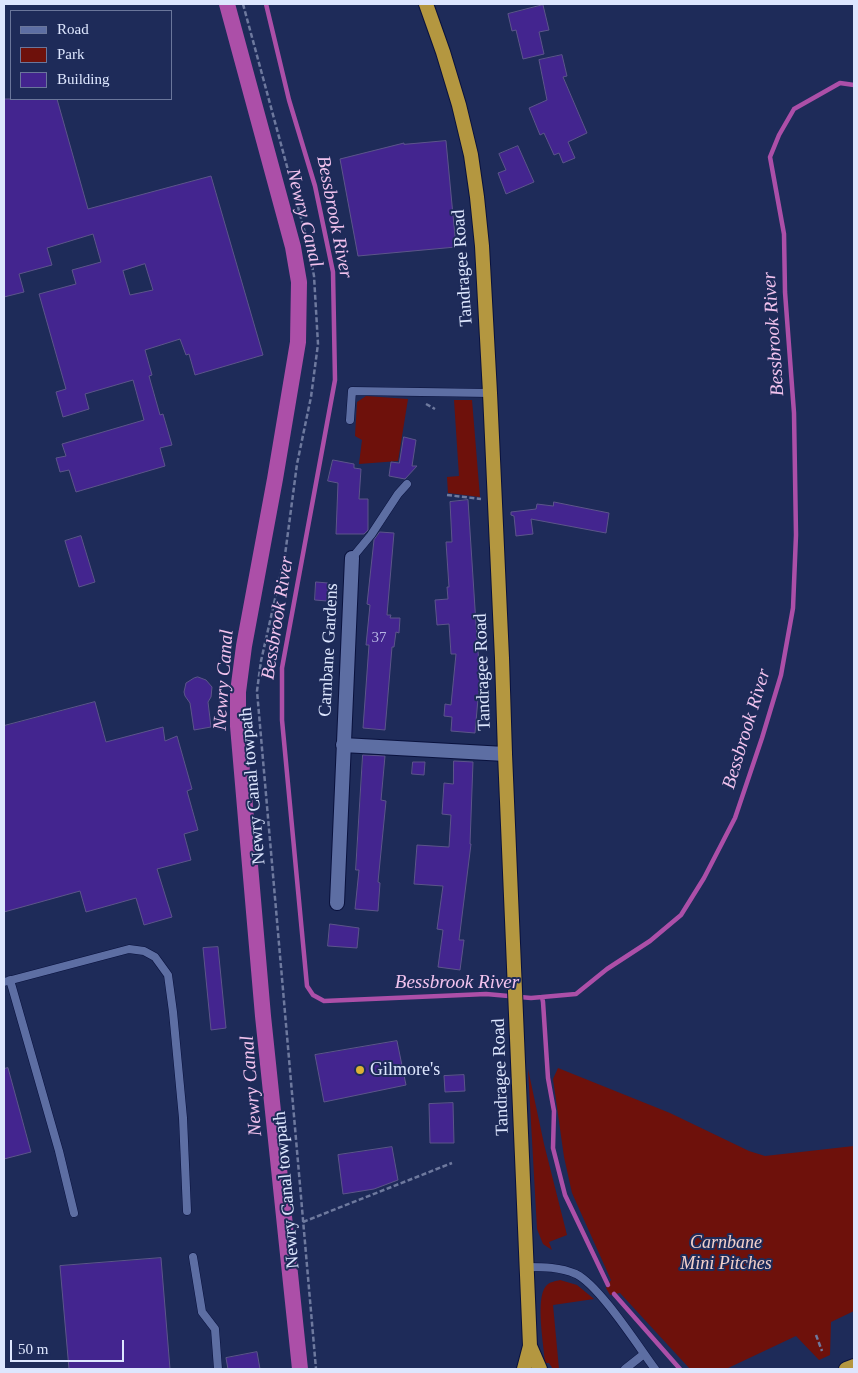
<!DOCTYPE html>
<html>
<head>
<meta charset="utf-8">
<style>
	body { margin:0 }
	#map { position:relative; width:858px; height:1373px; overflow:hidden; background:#1e2b59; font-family:Georgia,serif }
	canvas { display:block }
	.frame { position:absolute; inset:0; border:5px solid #dde6fe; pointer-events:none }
	.legend { position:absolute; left:10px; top:10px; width:162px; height:90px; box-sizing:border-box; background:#1e2b59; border:1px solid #6a769b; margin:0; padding:6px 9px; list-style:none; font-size:15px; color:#dde6fe }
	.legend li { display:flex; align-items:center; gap:10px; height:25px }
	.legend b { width:25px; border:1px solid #6a769b }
	.scale { position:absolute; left:10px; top:1340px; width:114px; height:22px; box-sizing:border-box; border:2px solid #dde6fe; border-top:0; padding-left:6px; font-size:15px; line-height:18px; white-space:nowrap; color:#dde6fe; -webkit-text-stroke:4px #1e2b59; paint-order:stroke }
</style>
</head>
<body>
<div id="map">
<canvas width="858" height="1373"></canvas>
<div class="frame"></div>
<ul class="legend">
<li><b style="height:6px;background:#5d6ea3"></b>Road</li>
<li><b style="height:14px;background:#6e110b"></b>Park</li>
<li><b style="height:14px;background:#43258f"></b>Building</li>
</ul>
<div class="scale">50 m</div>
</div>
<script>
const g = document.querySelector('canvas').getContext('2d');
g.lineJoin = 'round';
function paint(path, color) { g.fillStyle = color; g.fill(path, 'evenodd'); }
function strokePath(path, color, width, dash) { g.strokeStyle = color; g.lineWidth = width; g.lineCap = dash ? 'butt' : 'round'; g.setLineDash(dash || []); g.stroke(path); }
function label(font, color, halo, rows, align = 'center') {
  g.font = font + ' Georgia,serif'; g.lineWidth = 4; g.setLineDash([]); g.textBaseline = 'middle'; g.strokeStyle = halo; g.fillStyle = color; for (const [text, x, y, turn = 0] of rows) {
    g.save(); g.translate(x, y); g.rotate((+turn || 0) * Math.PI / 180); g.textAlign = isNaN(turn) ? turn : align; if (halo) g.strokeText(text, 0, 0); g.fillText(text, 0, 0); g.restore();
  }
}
const green = new Path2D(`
	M 366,396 L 408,399 L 398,461 L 359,464 L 362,440 L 355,436 L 357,402 Z
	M 454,400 L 472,400 L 480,497 L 448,493 L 447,477 L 459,476 Z
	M 558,1068 L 670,1113 L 749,1151 L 765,1156 L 854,1146 L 854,1311 L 831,1322 L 830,1355 L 819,1360 L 796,1336 L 726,1369 L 690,1369 L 620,1293 L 610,1295 L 606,1288 L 611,1280 L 572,1193 L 564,1157 L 553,1079 Z
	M 528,1069 L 544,1144 L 567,1235 L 549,1242 L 552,1250 L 543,1244 L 537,1229 Z
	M 560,1280 L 577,1285 L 594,1299 L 553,1305 L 559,1369 L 553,1369 L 549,1363 L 545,1363 C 544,1346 535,1299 546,1286 C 549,1282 556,1281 560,1280 Z`);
const stream = new Path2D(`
	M 266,4 L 289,100 L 315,186 L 333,272 L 335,380 L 282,668 L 282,720 L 307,986 L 313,995 L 324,1001 L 486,994 L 531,998 L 576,994 L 607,969 L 650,941 L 681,915 L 704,878 L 735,818 L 762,738 L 781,675 L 793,608 L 796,535 L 794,413 L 785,292 L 784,234 L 770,157 L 779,135 L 794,109 L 840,83 L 854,85
	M 542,997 L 543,1002 L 548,1078 L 554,1111 L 553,1148 L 565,1195 L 608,1285
	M 614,1294 L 680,1369`);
const canal = new Path2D(`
	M 227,4 L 293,247 L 299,282 L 298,342 L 275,479 L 244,646 L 238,692 L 238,726 L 263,1016 L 300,1369`);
const building = new Path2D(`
	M 543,5 L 549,30 L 539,32 L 544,54 L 523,59 L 516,30 L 512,31 L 508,14 Z
	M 562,55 L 567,76 L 563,77 L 587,133 L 568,142 L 575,158 L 563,163 L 559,153 L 554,155 L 544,133 L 540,135 L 529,108 L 547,100 L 539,60 Z
	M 4,99 L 57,99 L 88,209 L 211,176 L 263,355 L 195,375 L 189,354 L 186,355 L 180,339 L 145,350 L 152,375 L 149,376 L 160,415 L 163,414 L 172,445 L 160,448 L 165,466 L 76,492 L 69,470 L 60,472 L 56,458 L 66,456 L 62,444 L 144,420 L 133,380 L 85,394 L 89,409 L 63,417 L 56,392 L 66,389 L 39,294 L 76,284 L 72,270 L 101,262 L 93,234 L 47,248 L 52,265 L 19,274 L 24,292 L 4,297 ZM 145,264 L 153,290 L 130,295 L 123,271 Z
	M 446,141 L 456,247 L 358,256 L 340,159 L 404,143 L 404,144 Z
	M 518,146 L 534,182 L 506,194 L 498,173 L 506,170 L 499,154 Z
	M 404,437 L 416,440 L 412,466 L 417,466 L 405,479 L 389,476 L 391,462 L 399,463 Z
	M 333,460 L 354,464 L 354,468 L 361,469 L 359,499 L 368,499 L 368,530 L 364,534 L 336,534 L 338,483 L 328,481 Z
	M 468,500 L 476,624 L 479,664 L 481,664 L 475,733 L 451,731 L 452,717 L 444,716 L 445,704 L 451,705 L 456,654 L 451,654 L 449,624 L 437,625 L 435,600 L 448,599 L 447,587 L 449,587 L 446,542 L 452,542 L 450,502 Z
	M 554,502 L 609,513 L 606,533 L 531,519 L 533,534 L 516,536 L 514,516 L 511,515 L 511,512 L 536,509 L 537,504 L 553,506 Z
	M 380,532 L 394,533 L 387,615 L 391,615 L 390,618 L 400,618 L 399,633 L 396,632 L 394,647 L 392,647 L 385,730 L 363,728 L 369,645 L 366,645 L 370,605 L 367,604 L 374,540 Z
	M 81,536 L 95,582 L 79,587 L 65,541 Z
	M 316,582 L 328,583 L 327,601 L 315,600 Z
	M 198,677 L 206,680 L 212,687 L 211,697 L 208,702 L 211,727 L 194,730 L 190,703 L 185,696 L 184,692 L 186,683 L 194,678 Z
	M 95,702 L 106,742 L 163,727 L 165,741 L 177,736 L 192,789 L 187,791 L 198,830 L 184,834 L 191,860 L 157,869 L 172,917 L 144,925 L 136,898 L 86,912 L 80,891 L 4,912 L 4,726 Z
	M 363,755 L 385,756 L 381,800 L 386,801 L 378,882 L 380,883 L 378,911 L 355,909 L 359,870 L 356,870 Z
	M 454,761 L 473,762 L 470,844 L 471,844 L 459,940 L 464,940 L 460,970 L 438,967 L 443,930 L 437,929 L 443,886 L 414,884 L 417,845 L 449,847 L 451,815 L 442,814 L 444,783 L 453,784 Z
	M 413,762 L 425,762 L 424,775 L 412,774 Z
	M 330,924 L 359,928 L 357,948 L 328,946 Z
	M 218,947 L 226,1028 L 211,1030 L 203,948 Z
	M 397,1041 L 406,1085 L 324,1102 L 315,1055 Z
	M 8,1068 L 31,1152 L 4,1159 L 4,1069 Z
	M 464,1075 L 465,1091 L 445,1092 L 444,1076 Z
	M 453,1103 L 454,1143 L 430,1143 L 429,1104 Z
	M 392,1147 L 398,1180 L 374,1189 L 343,1194 L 338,1155 Z
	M 161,1258 L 170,1369 L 69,1369 L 60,1266 Z
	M 257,1352 L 260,1369 L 228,1369 L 226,1358 Z`);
const path = new Path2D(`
	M 243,4 L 308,244 L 314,276 L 318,344 L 311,397 L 297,464 L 285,555 L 261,661 L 257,691 L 316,1369
	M 426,404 L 435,409
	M 447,495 L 481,499
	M 303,1222 L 452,1163
	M 816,1335 L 822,1351`);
const service = new Path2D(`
	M 350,420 L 352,391 L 490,393
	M 352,558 L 371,535 L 398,494 L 407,484
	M 10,980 L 59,1151 L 74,1213
	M 4,982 L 129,949 L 144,951 L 155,957 L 168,975 L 173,1012 L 183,1118 L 187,1211
	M 193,1257 L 202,1312 L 215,1329 L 218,1369
	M 526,1267 C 544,1267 560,1267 576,1274 C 599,1285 638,1346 655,1369
	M 625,1369 L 644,1354`);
const minor = new Path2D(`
	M 343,745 L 505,754
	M 337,903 L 352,558`);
const trunk = new Path2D(`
	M 426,4 L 443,52 L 459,105 L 471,155 L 477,197 L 482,246 L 490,393 L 502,658 L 505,754 L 530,1346 L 524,1369
	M 530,1346 L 540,1369
	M 846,1369 L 854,1366`);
const markers = [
	[360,1070,5,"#dcb233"]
];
const numberNames = [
	["37",379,638]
];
const streetNames = [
	["Tandragee Road",463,268,-94],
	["Carnbane Gardens",329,650,-87],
	["Tandragee Road",483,672,-92],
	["Newry Canal towpath",253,786,-95],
	["Tandragee Road",501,1077,-92],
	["Newry Canal towpath",287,1190,-95]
];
const poiNames = [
	["Gilmore's",370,1070]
];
const parkNames = [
	["Carnbane",726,1243],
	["Mini Pitches",726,1264]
];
const waterNames = [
	["Bessbrook River",334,217,79],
	["Newry Canal",304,218,76],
	["Bessbrook River",774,334,-94],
	["Bessbrook River",278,618,-81],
	["Newry Canal",224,680,-86],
	["Bessbrook River",747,729,-73],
	["Bessbrook River",457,983],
	["Newry Canal",252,1086,-95]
];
paint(green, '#6e110b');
strokePath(stream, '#ac4fa8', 4.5);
strokePath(canal, '#ac4fa8', 16);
paint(building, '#43258f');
strokePath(building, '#5c558a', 1);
strokePath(service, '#09113d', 9);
strokePath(minor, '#09113d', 16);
strokePath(trunk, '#09113d', 16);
strokePath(path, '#6e799e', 2.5, [5, 2.5]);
strokePath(service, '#5d6ea3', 8);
strokePath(minor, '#5d6ea3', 14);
strokePath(trunk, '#b49740', 14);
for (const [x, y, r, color] of markers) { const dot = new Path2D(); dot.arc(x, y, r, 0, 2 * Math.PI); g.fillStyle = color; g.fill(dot); strokePath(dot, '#1e2b59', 2); }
label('15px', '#b6b6e2', null, numberNames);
label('18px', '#dde6fe', '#1e2b59', streetNames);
label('18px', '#dde6fe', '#1e2b59', poiNames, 'left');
label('italic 18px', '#f2d0ca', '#1e2b59', parkNames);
label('italic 19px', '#f2c3ee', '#1e2b59', waterNames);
</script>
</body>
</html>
